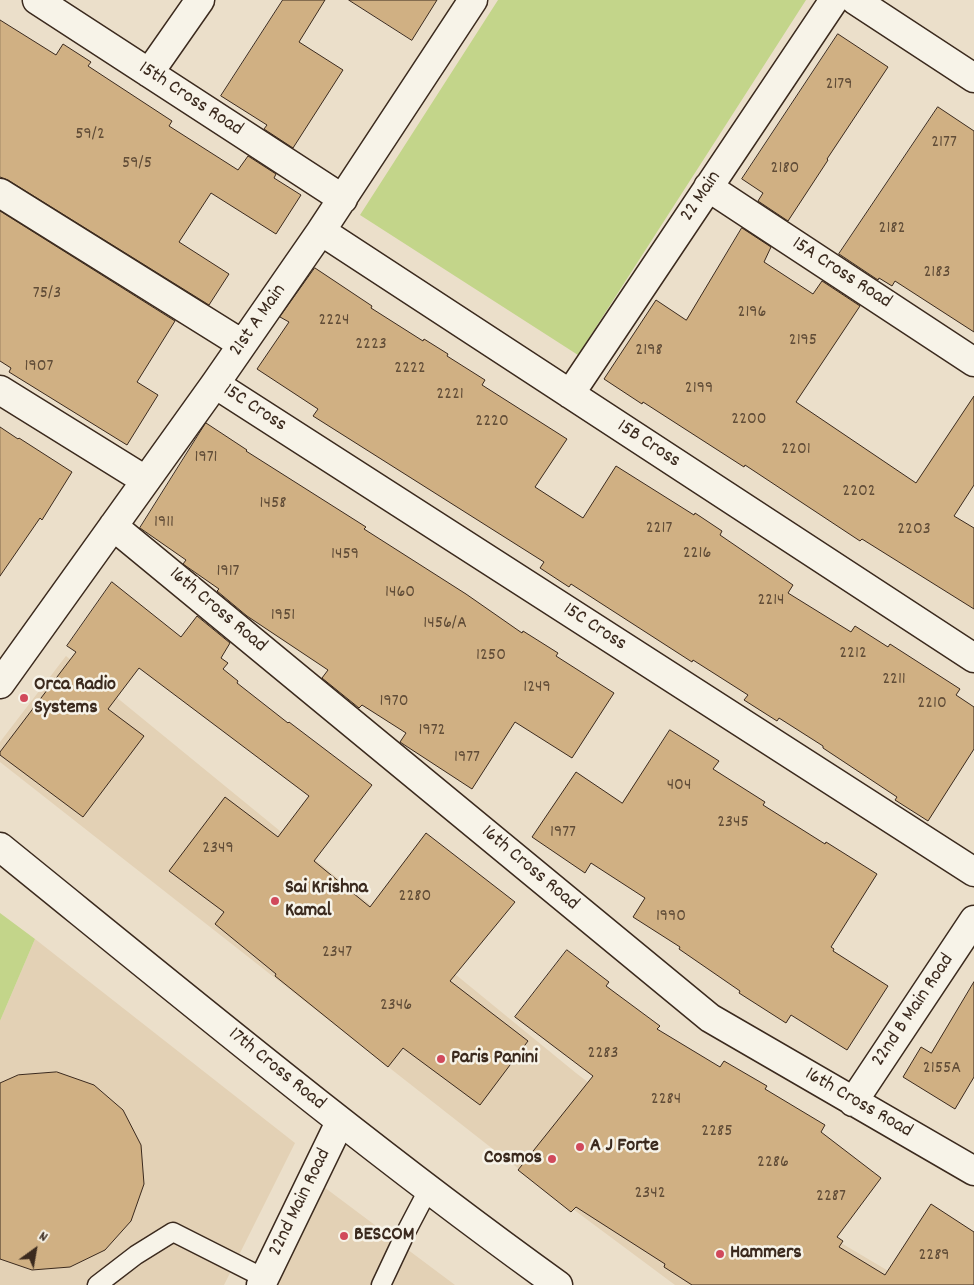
<!DOCTYPE html>
<html>
<head>
<meta charset="utf-8">
<style>
	body { margin:0 }
	#map { position:relative; width:974px; height:1285px; overflow:hidden; background:#ebdfca; font-family:Dekko,sans-serif }
	canvas { display:block }
	.north { position:absolute; left:10px; top:1225px; width:50px; height:50px; -webkit-text-stroke:4px #f7f3e8; paint-order:stroke; rotate:32deg; font-size:14px; font-weight:700; line-height:20px; text-align:center; color:#3b2a1e }
	.north::after { content:''; display:block; margin:auto; width:18px; height:22px; background:#3b2a1e; clip-path:polygon(50% 0,100% 100%,50% 72%,0 100%) }
</style>
</head>
<body>
<div id="map">
<canvas width="974" height="1285"></canvas>
<div class="north">N</div>
</div>
<script>
const g = document.querySelector('canvas').getContext('2d');
g.lineJoin = 'round';
function paint(path, color) { g.fillStyle = color; g.fill(path, 'evenodd'); }
function strokePath(path, color, width, dash) { g.strokeStyle = color; g.lineWidth = width; g.lineCap = dash ? 'butt' : 'round'; g.setLineDash(dash || []); g.stroke(path); }
function label(font, color, halo, rows, align = 'center') {
  g.font = font + ' Dekko,sans-serif'; g.lineWidth = 5; g.setLineDash([]); g.textBaseline = 'middle'; g.strokeStyle = halo; g.fillStyle = color; for (const [text, x, y, turn = 0] of rows) {
    g.save(); g.translate(x, y); g.rotate((+turn || 0) * Math.PI / 180); g.textAlign = isNaN(turn) ? turn : align; if (halo) g.strokeText(text, 0, 0); g.fillText(text, 0, 0); g.restore();
  }
}
const built = new Path2D(`
	M 66,656 L 576,1073 L 652,1131 L 912,1285 L 675,1285 L 503,1157 L 0,762 L 0,742 Z
	M 35,939 L 295,1143 L 224,1285 L 0,1285 L 0,1021 Z
	M 324,1187 L 455,1285 L 275,1285 Z`);
const green = new Path2D(`
	M 498,0 L 806,0 L 578,355 L 360,215 Z
	M 0,913 L 35,939 L 0,1021 Z`);
const building = new Path2D(`
	M 283,0 L 325,0 L 299,42 L 343,70 L 293,148 L 264,129 L 267,125 L 221,96 Z
	M 349,0 L 437,0 L 412,40 Z
	M 0,20 L 56,55 L 63,44 L 91,62 L 88,66 L 172,121 L 169,126 L 238,170 L 248,156 L 276,174 L 274,178 L 301,195 L 276,234 L 211,193 L 179,242 L 229,274 L 209,305 L 8,180 L 0,177 Z
	M 838,34 L 888,67 L 827,159 L 828,160 L 788,221 L 758,201 L 763,193 L 742,179 Z
	M 938,107 L 974,131 L 974,332 L 895,281 L 892,286 L 879,278 L 878,280 L 839,254 Z
	M 0,211 L 175,321 L 137,382 L 158,395 L 127,445 L 9,372 L 11,368 L 0,361 Z
	M 742,228 L 771,247 L 764,262 L 813,294 L 822,281 L 860,306 L 796,402 L 916,483 L 974,396 L 974,485 L 954,516 L 974,528 L 974,609 L 862,539 L 860,541 L 745,465 L 744,467 L 643,402 L 642,404 L 604,379 L 656,300 L 686,320 Z
	M 315,268 L 372,306 L 371,308 L 423,341 L 424,339 L 448,354 L 447,356 L 485,380 L 482,385 L 567,439 L 535,487 L 583,518 L 616,466 L 694,515 L 695,513 L 722,531 L 720,535 L 793,585 L 788,593 L 851,632 L 855,626 L 888,647 L 890,644 L 960,689 L 956,695 L 974,707 L 974,749 L 928,821 L 895,800 L 897,797 L 823,748 L 823,746 L 779,718 L 777,721 L 744,700 L 748,695 L 693,660 L 692,662 L 571,584 L 569,587 L 540,568 L 544,562 L 313,416 L 318,409 L 257,369 L 289,322 L 280,317 Z
	M 206,423 L 247,450 L 246,451 L 366,527 L 364,529 L 466,594 L 522,633 L 523,631 L 558,653 L 556,656 L 614,693 L 572,758 L 515,722 L 472,789 L 403,744 L 400,742 L 406,733 L 362,705 L 359,708 L 322,678 L 328,670 L 247,616 L 217,591 L 219,589 L 183,564 L 186,560 L 140,528 Z
	M 0,427 L 18,439 L 19,438 L 72,472 L 42,520 L 40,518 L 0,576 Z
	M 112,582 L 181,637 L 197,616 L 230,643 L 221,658 L 228,663 L 223,669 L 238,681 L 237,683 L 288,723 L 289,722 L 372,785 L 314,861 L 370,907 L 426,833 L 515,902 L 450,981 L 528,1041 L 480,1105 L 403,1048 L 388,1067 L 275,976 L 276,974 L 215,924 L 224,912 L 169,871 L 225,797 L 278,837 L 309,796 L 139,668 L 108,709 L 144,736 L 83,817 L 0,755 L 0,752 L 76,652 L 67,646 Z
	M 670,730 L 719,761 L 713,769 L 765,802 L 763,805 L 825,844 L 826,842 L 877,874 L 831,947 L 834,949 L 833,951 L 888,986 L 847,1050 L 791,1015 L 786,1023 L 739,993 L 740,991 L 679,949 L 680,947 L 633,917 L 645,898 L 591,863 L 585,873 L 532,837 L 576,772 L 622,803 Z
	M 567,950 L 609,982 L 606,986 L 660,1026 L 657,1029 L 720,1067 L 724,1061 L 767,1086 L 765,1089 L 825,1125 L 821,1132 L 881,1178 L 837,1237 L 843,1241 L 839,1247 L 885,1275 L 931,1204 L 974,1232 L 974,1285 L 692,1285 L 664,1267 L 665,1264 L 576,1207 L 571,1212 L 518,1170 L 593,1076 L 515,1017 Z
	M 974,982 L 974,1077 L 955,1109 L 903,1077 L 921,1047 L 931,1053 Z
	M 57,1072 L 94,1085 L 123,1110 L 141,1145 L 144,1184 L 131,1221 L 105,1250 L 70,1267 L 32,1270 L 0,1259 L 0,1083 L 18,1075 Z`);
const lane = new Path2D(`
	M 97,1285 L 136,1255 L 173,1232 L 264,1278
	M 381,1285 L 406,1232 L 428,1190`);
const street = new Path2D(`
	M 37,0 L 343,199
	M 855,0 L 974,78
	M 149,73 L 200,0
	M 708,187 L 974,362
	M 0,193 L 242,344
	M 321,231 L 974,658
	M 215,384 L 974,872
	M 0,390 L 145,480
	M 570,394 L 834,0
	M 113,526 L 710,1018 L 974,1171
	M 0,684 L 215,384 L 321,231 L 473,0
	M 853,1102 L 974,920
	M 261,1285 L 340,1122`);
const secondary = new Path2D(`
	M 0,847 C 184,996 366,1147 558,1285`);
const markers = [
	[24,698,5,"#d1495b"],
	[275,901,5,"#d1495b"],
	[441,1059,5,"#d1495b"],
	[580,1147,5,"#d1495b"],
	[552,1159,5,"#d1495b"],
	[344,1236,5,"#d1495b"],
	[720,1254,5,"#d1495b"]
];
const numberNames = [
	["2179",839,86],
	["59/2",90,136],
	["2177",944,144],
	["59/5",137,165],
	["2180",785,170],
	["2182",892,230],
	["2183",937,274],
	["75/3",47,295],
	["2196",752,314],
	["2224",334,322],
	["2195",803,342],
	["2223",371,346],
	["2198",649,352],
	["1907",39,368],
	["2222",410,370],
	["2199",699,390],
	["2221",450,396],
	["2200",749,421],
	["2220",492,423],
	["2201",796,451],
	["1971",206,459],
	["2202",859,493],
	["1458",273,505],
	["1911",164,524],
	["2217",659,530],
	["2203",914,531],
	["2216",697,555],
	["1459",345,556],
	["1917",228,573],
	["1460",400,594],
	["2214",771,602],
	["1951",283,617],
	["1456/A",445,625],
	["2212",853,655],
	["1250",491,657],
	["2211",894,681],
	["1249",537,689],
	["1970",394,703],
	["2210",932,705],
	["1972",432,732],
	["1977",467,759],
	["404",679,787],
	["2345",733,824],
	["1977",563,834],
	["2349",218,850],
	["2280",415,898],
	["1990",671,918],
	["2347",337,954],
	["2346",396,1007],
	["2283",603,1055],
	["2155A",942,1070],
	["2284",666,1101],
	["2285",717,1133],
	["2286",773,1164],
	["2342",650,1195],
	["2287",831,1198],
	["2289",934,1257]
];
const streetNames = [
	["15th Cross Road",190,100,33],
	["22 Main",702,197,-56],
	["15A Cross Road",841,274,33],
	["21st A Main",259,321,-55],
	["15C Cross",254,409,33],
	["15B Cross",648,445,33],
	["16th Cross Road",217,611,40],
	["15C Cross",594,628,33],
	["16th Cross Road",529,869,40],
	["22nd B Main Road",914,1011,-56],
	["17th Cross Road",276,1070,39],
	["16th Cross Road",858,1104,30],
	["22nd Main Road",301,1203,-64]
];
const poiNames = [
	["Orca Radio",34,686],
	["Systems",34,709],
	["Sai Krishna",285,889],
	["Kamal",285,912],
	["Paris Panini",451,1059],
	["A J Forte",590,1147],
	["Cosmos",542,1159,"right"],
	["BESCOM",354,1236],
	["Hammers",730,1254]
];
paint(built, '#e3d1b5');
paint(green, '#c3d58a');
paint(building, '#d0b083');
strokePath(building, '#3b2a1e', 1);
strokePath(lane, '#3b2a1e', 21);
strokePath(street, '#3b2a1e', 31);
strokePath(secondary, '#3b2a1e', 31);
strokePath(lane, '#f7f3e8', 18);
strokePath(street, '#f7f3e8', 28);
strokePath(secondary, '#f7f3e8', 28);
for (const [x, y, r, color] of markers) { const dot = new Path2D(); dot.arc(x, y, r, 0, 2 * Math.PI); g.fillStyle = color; g.fill(dot); strokePath(dot, '#f7f3e8', 2); }
label('18px', '#604c37', null, numberNames);
label('20px', '#3b2a1e', '#f7f3e8', streetNames);
label('bold 20px', '#3b2a1e', '#f7f3e8', poiNames, 'left');
</script>
</body>
</html>
